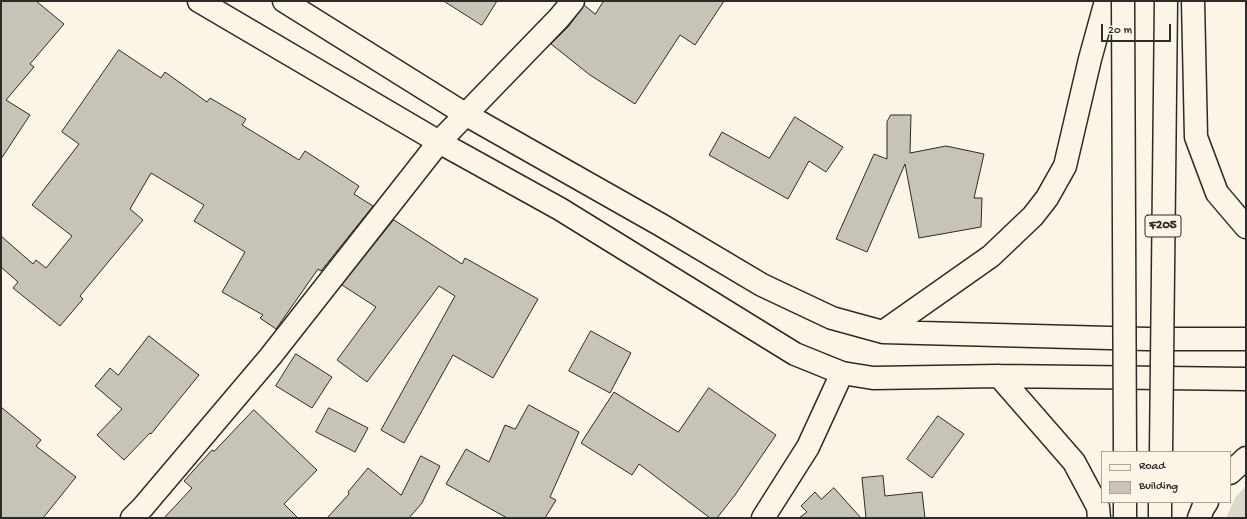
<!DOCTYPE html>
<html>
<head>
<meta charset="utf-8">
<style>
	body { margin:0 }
	#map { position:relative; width:1247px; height:519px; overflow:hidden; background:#fcf5e5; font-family:"Gochi Hand",sans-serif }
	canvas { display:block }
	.frame { position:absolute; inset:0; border:2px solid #2b2b2b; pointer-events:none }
	.legend { position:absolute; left:1101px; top:451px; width:130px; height:52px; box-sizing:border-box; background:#fcf5e5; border:1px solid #a8a49b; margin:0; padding:5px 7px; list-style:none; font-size:12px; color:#2b2b2b }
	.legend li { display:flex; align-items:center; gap:8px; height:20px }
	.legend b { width:20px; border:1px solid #a8a49b }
	.scale { position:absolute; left:1101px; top:24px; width:70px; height:18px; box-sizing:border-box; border:2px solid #2b2b2b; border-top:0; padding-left:5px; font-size:12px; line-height:14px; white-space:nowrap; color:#2b2b2b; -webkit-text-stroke:3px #fcf5e5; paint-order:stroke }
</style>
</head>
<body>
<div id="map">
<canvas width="1247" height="519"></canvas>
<div class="frame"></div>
<ul class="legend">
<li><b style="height:5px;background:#fcf5e5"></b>Road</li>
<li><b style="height:11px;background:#c8c3b7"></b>Building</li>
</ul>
<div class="scale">20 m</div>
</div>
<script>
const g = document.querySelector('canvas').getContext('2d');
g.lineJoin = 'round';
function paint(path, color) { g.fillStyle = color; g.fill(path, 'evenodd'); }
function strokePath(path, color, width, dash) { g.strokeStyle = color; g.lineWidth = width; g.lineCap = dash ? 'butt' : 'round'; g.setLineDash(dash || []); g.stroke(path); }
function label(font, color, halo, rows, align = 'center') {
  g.font = font + ' "Gochi Hand",sans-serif'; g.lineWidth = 3; g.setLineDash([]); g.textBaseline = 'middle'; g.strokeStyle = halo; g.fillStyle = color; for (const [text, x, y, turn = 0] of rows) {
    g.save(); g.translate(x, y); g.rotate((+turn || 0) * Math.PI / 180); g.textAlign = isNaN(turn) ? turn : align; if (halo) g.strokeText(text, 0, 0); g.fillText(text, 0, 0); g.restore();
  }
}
const green = new Path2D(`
	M 1246,486 L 1246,518 L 1226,518 L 1235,498 Z`);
const building = new Path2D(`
	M 1,1 L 36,1 L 64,24 L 30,64 L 34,67 L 6,100 L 30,115 L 1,159 Z
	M 444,1 L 497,1 L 482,25 Z
	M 604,1 L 724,1 L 695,45 L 680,35 L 635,104 L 590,75 L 551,44 L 569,26 L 584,5 L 595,14 Z
	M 119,50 L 161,78 L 165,72 L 207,102 L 210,98 L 246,119 L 242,125 L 299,160 L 305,151 L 359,186 L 354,194 L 373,206 L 321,271 L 318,269 L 276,329 L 260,318 L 263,315 L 222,292 L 245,252 L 194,221 L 204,205 L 151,173 L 130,209 L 143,220 L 80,296 L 83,299 L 60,326 L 13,288 L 18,282 L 1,267 L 1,236 L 33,264 L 36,260 L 46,268 L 72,236 L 32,205 L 79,144 L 62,132 Z
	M 891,115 L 911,115 L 910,153 L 946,146 L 984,154 L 974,198 L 982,198 L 981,227 L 919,238 L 905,164 L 867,252 L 836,239 L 874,154 L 887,159 L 887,122 Z
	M 795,117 L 843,147 L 826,172 L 809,161 L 788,199 L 709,155 L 722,132 L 769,158 Z
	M 394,220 L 462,264 L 465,258 L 538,299 L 493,378 L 453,355 L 404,443 L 381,430 L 455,296 L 439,286 L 367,382 L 337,360 L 376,307 L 342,285 Z
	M 591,331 L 631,353 L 610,393 L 569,371 Z
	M 149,336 L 199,375 L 151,434 L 150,433 L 124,460 L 97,435 L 122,409 L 95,386 L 110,368 L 118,375 Z
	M 296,354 L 332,377 L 312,408 L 276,386 Z
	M 709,388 L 776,435 L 735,495 L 717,518 L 710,518 L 639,464 L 632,475 L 581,443 L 614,392 L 678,432 Z
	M 529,405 L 579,432 L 550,497 L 556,500 L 545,518 L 507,518 L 446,484 L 466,449 L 489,462 L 505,425 L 515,429 Z
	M 1,407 L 41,440 L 36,446 L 76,477 L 43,518 L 1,518 Z
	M 329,408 L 368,428 L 355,452 L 316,432 Z
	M 254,410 L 317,470 L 284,504 L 298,518 L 164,518 L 192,488 L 184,481 L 212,450 L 214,451 Z
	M 938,416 L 964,434 L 932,478 L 907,459 Z
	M 421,456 L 440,466 L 422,503 L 409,518 L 327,518 L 349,494 L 348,492 L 368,468 L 401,495 Z
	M 883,476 L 885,496 L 922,492 L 925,518 L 866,518 L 862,478 Z
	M 834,488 L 861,518 L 799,518 L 807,512 L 801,506 L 815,492 L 821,499 Z`);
const minor = new Path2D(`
	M 132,518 L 143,507 L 270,357 L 439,142 L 559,18 L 573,1`);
const tertiary = new Path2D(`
	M 763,518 L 808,447 L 842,373`);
const primary = new Path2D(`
	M 199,1 L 439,142 L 560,209 L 795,354 L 842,373 L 873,378 L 999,376 L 1246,379
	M 284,1 L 465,114 L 661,225 L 762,285 L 832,318 L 883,332 L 1147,339 L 1246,339
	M 1193,1 L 1196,137 L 1217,193 L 1246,227
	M 883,332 L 991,256 L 1033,216 L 1047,198 L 1065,166 L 1090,59 L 1106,1
	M 999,376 L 1074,462 L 1098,507 L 1099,518
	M 1230,473 L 1246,458
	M 1125,502 L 1125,518
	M 1160,518 L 1160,502
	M 1199,518 L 1203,508 L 1207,502`);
const primaryBridge = new Path2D(`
	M 1123,1 L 1125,452
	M 1161,452 L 1166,1`);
const shields = [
	[1163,226,36]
];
const shieldNames = [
	["F205",1163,226]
];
paint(green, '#ded8ca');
paint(building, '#c8c3b7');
strokePath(building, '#2b2b2b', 1);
strokePath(minor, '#2b2b2b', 25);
strokePath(tertiary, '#2b2b2b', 25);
strokePath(primary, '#2b2b2b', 25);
strokePath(minor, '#fcf5e5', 22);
strokePath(tertiary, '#fcf5e5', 22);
strokePath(primary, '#fcf5e5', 22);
strokePath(primaryBridge, '#2b2b2b', 25, []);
strokePath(primaryBridge, '#fcf5e5', 22);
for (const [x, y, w] of shields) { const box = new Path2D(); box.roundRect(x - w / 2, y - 11, w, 22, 3); g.fillStyle = '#fcf5e5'; g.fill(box); strokePath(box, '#2b2b2b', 1); }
label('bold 13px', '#2b2b2b', null, shieldNames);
</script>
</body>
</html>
